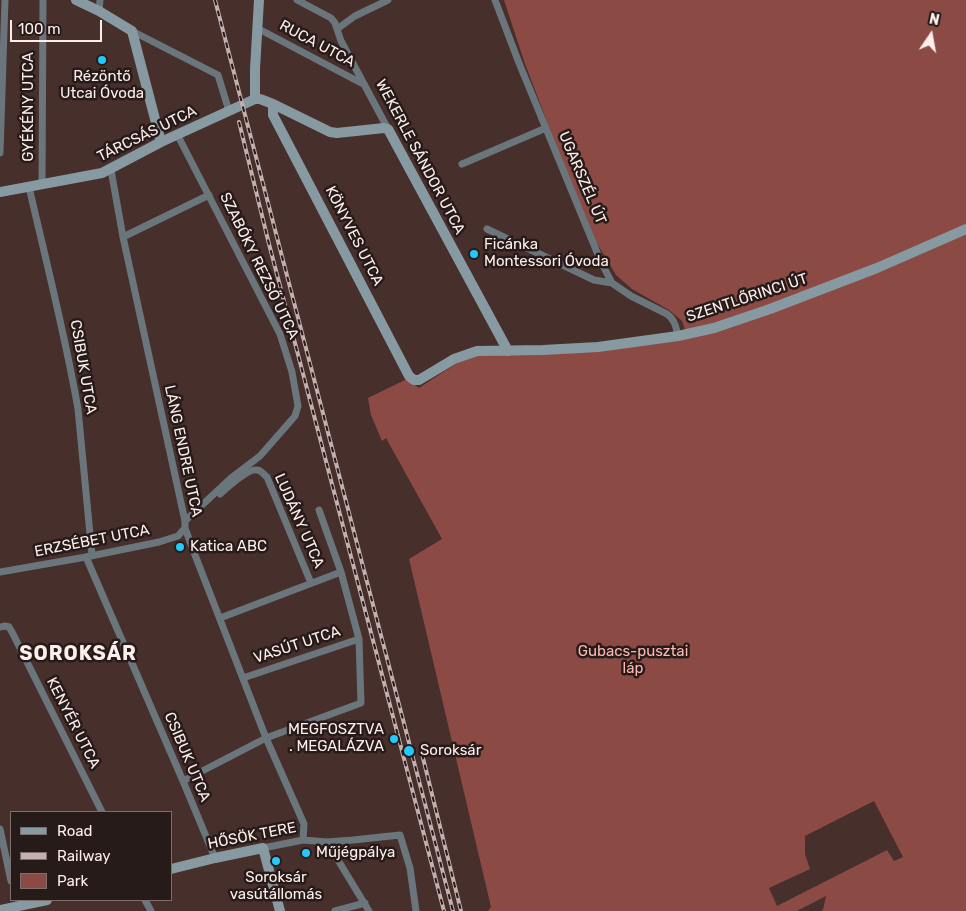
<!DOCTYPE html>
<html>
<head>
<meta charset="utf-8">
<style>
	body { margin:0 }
	#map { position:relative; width:966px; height:911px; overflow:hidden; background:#472f2c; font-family:Rubik,sans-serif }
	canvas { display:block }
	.legend { position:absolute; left:10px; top:811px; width:162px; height:90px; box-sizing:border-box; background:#261b19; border:1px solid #7c6f6d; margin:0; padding:6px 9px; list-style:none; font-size:15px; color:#fdedeb }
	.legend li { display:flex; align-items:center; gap:10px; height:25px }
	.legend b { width:25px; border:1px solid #7c6f6d }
	.north { position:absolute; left:906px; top:10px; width:50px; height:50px; -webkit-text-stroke:4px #261b19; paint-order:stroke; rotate:12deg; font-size:14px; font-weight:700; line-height:20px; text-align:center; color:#fdedeb }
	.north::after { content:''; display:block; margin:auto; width:18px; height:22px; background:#fdedeb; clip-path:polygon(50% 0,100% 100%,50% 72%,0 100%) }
	.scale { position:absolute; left:10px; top:20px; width:92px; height:22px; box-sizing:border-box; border:2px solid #fdedeb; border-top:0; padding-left:6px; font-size:15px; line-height:18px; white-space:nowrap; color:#fdedeb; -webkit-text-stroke:4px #261b19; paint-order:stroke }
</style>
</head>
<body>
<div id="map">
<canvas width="966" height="911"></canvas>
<ul class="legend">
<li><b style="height:6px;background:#879aa2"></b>Road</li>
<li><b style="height:6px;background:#c3b0ae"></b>Railway</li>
<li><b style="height:14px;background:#8c4a45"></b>Park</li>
</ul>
<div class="north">N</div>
<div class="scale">100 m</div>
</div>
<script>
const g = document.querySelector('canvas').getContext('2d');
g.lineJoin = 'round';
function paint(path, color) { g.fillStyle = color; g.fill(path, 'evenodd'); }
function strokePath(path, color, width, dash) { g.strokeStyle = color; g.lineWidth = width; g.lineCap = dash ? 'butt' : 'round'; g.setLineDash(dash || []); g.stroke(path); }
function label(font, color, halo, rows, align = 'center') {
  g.font = font + ' Rubik,sans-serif'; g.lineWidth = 5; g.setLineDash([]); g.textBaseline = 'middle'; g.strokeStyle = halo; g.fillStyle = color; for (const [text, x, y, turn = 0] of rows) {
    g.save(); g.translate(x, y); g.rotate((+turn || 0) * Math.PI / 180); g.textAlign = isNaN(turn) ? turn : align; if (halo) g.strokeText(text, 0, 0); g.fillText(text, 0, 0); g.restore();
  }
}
const green = new Path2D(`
	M 504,0 L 966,0 L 966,911 L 821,911 L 823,910 L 826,896 L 797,911 L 488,911 L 491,907 L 409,559 L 442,539 L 386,438 L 382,441 L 371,415 L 368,398 L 407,379 L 419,388 L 457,363 L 478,355 L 688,339 L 682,321 L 669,310 L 632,289 L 616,275 L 587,227 L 524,61 ZM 874,801 L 903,857 L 894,861 L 887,850 L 777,906 L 769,888 L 810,869 L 805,854 L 805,836 Z`);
const street = new Path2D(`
	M 297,0 L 331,18 L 335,23 L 341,41 L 388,129
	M 495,0 L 519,63 L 601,262 L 612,283 L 631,296 L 667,314 C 675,320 676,327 678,336
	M 99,11 L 100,0
	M 257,28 L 363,84
	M 337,29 L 355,16 L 388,0
	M 132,31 L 218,75 L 229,111
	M 177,134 L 280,334 L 292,372 L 298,406 L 295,416 L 260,456 L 231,478 L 185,521
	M 0,153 L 5,0
	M 462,164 L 546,128
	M 111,170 L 123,237 L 185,521 L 185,528 L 195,555 L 266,738 L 304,824 L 303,840
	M 42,185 L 43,0
	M 29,187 C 46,261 65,334 78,409 L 92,555
	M 487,229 L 594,280 L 612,283
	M 123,237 L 209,195
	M 220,494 C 227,488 248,468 257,470 C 261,470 264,475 267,477 L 311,583
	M 86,557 L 183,781 L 215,858
	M 0,572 L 86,557 L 159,542 L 178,536 L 185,528
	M 220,618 L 341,572
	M 0,627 L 5,626 L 9,627 L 12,632 L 102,812
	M 243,678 L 359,639
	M 183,781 L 266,738 L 361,703 L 359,639 L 341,572 L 319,510
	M 0,829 L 11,881
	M 327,842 L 369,911
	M 263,848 L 303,840 L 327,842 L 353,840 L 400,835 L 410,868 L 416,911
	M 145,900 L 151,911
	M 335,911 L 365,903`);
const secondary = new Path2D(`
	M 76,0 L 99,11 L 132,31 L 161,142
	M 255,99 L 255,69 L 259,0
	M 273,104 L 273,115 L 409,376 L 414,380 L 419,380 L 454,359 L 477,351 L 543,350 L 598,347 L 678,336 L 714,328 L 770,309 L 877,268 L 966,229
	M 0,192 L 102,173 L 161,142 L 255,99 L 260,99 L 273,104 L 330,132 L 337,133 L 384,128 L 388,129 L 508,351
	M 171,869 L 215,858 L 263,848 L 280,911
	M 0,910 L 47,900`);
const rail = new Path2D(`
	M 215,0 L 453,911
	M 239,122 L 269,244 L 444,911
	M 422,754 L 461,911`);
const markers = [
	[102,60,5,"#22c9fd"],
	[474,254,5,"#22c9fd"],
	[180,547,5,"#22c9fd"],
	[394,739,5,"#22c9fd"],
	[409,751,6,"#22c9fd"],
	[306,853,5,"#22c9fd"],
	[276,861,5,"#22c9fd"]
];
const streetNames = [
	["RUCA UTCA",317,44,28],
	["GYÉKÉNY UTCA",29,107,-90],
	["TÁRCSÁS UTCA",147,134,-26],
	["WEKERLE SÁNDOR UTCA",420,157,62],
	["UGARSZÉL ÚT",582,178,67],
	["KÖNYVES UTCA",354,236,63],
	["SZABÓKY REZSŐ UTCA",259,266,64],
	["SZENTLŐRINCI ÚT",747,298,-18],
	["CSIBUK UTCA",83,367,80],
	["LÁNG ENDRE UTCA",183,451,78],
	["LUDÁNY UTCA",299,521,66],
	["ERZSÉBET UTCA",92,541,-11],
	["VASÚT UTCA",297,645,-18],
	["KENYÉR UTCA",73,723,63],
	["CSIBUK UTCA",187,757,67],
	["HŐSÖK TERE",252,836,-11]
];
const poiNames = [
	["Rézöntő",102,77,"center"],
	["Utcai Óvoda",102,94,"center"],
	["Ficánka",484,245],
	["Montessori Óvoda",484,262],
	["Katica ABC",190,547],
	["MEGFOSZTVA",384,730,"right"],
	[". MEGALÁZVA",384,747,"right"],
	["Soroksár",420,751],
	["Műjégpálya",316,853],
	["Soroksár",276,878,"center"],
	["vasútállomás",276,895,"center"]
];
const parkNames = [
	["Gubacs-pusztai",633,652],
	["láp",633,669]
];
const districtNames = [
	["SOROKSÁR",78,654]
];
paint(green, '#8c4a45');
strokePath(street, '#6a767c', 7);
strokePath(secondary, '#879aa2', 10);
strokePath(rail, '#c3b0ae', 4);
strokePath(rail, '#261b19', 2, [5.5]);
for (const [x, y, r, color] of markers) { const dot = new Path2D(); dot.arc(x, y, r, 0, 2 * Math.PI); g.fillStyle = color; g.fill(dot); strokePath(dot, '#261b19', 2); }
label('15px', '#fdedeb', '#261b19', streetNames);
label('15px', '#fdedeb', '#261b19', poiNames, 'left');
label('15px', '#fbb8b0', '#261b19', parkNames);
g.letterSpacing = '1px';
label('bold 20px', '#fdedeb', '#261b19', districtNames);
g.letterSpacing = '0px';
</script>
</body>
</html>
